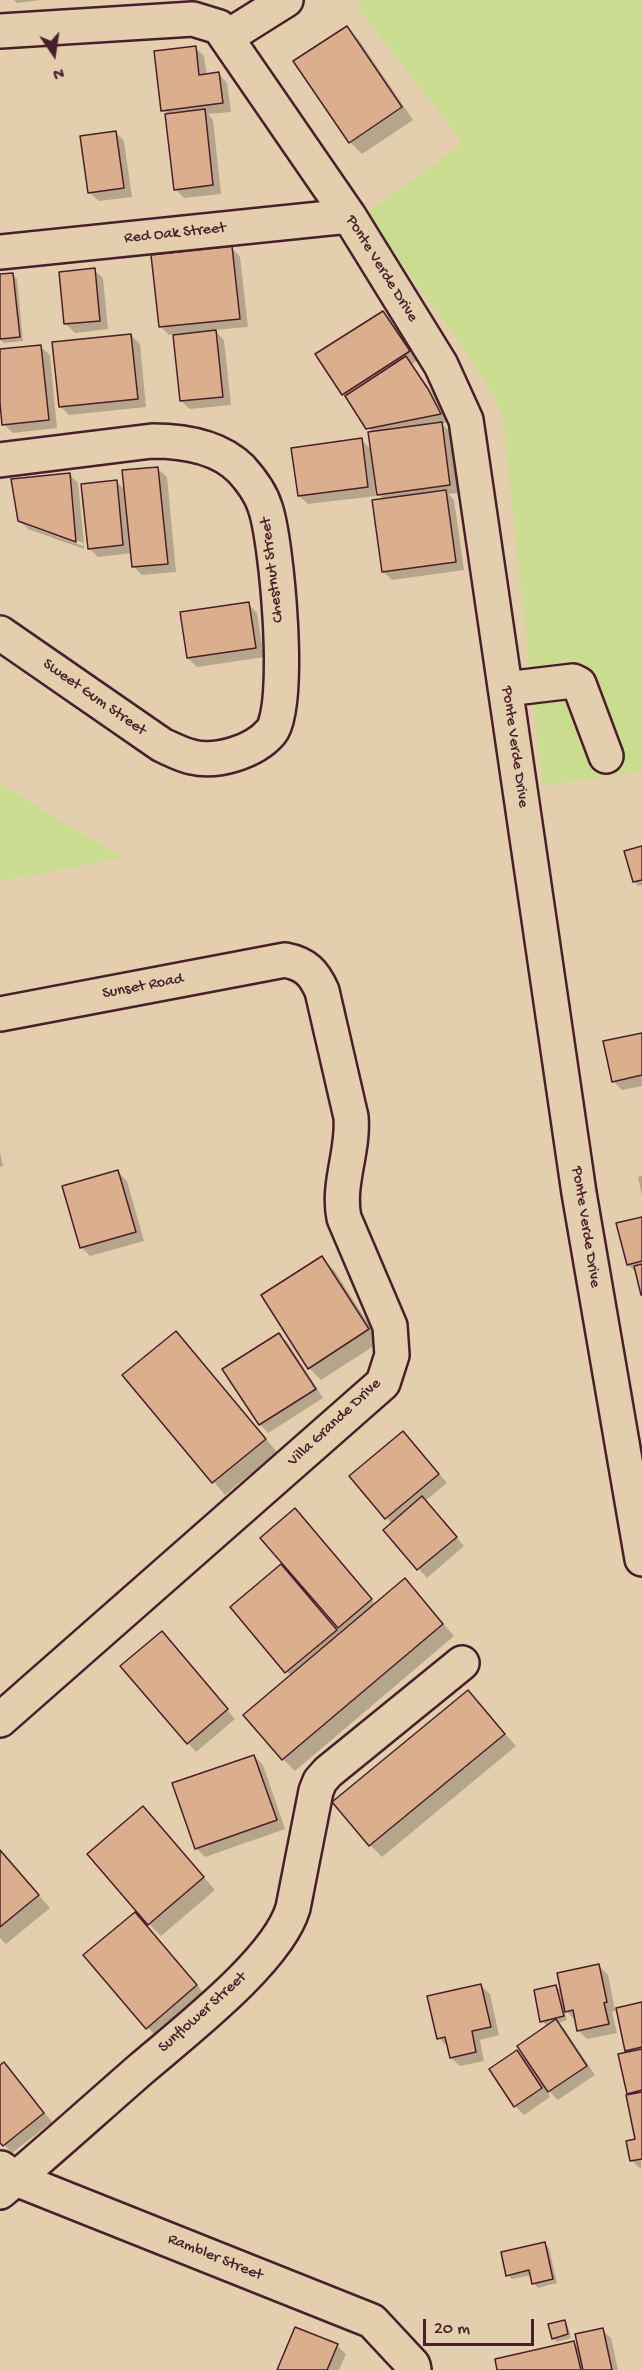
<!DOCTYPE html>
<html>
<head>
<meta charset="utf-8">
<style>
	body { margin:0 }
	#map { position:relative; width:642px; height:2370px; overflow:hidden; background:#e3cfad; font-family:"Gochi Hand",sans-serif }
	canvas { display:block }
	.north { position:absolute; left:24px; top:24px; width:60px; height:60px; -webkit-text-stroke:4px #e3cfad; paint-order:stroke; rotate:167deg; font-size:16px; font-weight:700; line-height:24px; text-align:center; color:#4a1f2b }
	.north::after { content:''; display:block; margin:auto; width:21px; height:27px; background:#4a1f2b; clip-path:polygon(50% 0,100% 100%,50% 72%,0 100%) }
	.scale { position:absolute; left:423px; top:2319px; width:111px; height:27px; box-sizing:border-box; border:3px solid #4a1f2b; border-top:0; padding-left:8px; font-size:18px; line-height:21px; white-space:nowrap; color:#4a1f2b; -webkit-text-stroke:4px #e3cfad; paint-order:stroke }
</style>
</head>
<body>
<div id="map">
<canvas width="642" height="2370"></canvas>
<div class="north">N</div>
<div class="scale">20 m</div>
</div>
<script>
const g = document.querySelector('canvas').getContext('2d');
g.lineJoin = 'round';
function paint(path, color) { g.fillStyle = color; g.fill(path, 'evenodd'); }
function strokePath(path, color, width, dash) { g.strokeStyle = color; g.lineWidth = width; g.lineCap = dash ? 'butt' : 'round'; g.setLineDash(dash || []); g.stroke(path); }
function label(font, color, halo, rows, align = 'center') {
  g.font = font + ' "Gochi Hand",sans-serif'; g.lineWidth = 6; g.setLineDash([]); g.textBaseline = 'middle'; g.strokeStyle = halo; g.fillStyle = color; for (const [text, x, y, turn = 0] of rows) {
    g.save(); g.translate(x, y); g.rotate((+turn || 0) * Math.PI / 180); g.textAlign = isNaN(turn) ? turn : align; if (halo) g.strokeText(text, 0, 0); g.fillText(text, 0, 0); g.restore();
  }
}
const green = new Path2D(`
	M 361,0 L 642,0 L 642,772 L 542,786 L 503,418 L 495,397 L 459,342 L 366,214 L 463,143 L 359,9 Z
	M 0,784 L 123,858 L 0,881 Z`);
const shadow = new Path2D(`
	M 14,0 L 40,0 L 17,3 Z
	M 347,28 L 359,40 L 413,120 L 362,154 L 350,142 Z
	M 195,48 L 204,56 L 207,76 L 219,74 L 227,83 L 231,112 L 208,114 L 213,120 L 221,194 L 184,198 L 175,189 L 168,115 L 163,110 Z
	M 116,133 L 124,141 L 132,197 L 99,201 L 90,193 Z
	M 232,248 L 240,257 L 248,327 L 214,330 L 224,340 L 231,405 L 190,409 L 181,401 L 174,334 L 169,335 L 160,326 Z
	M 94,270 L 103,278 L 108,329 L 75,333 L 66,324 Z
	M 12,274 L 17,279 L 23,341 L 4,343 L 0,339 L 0,276 Z
	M 383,312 L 391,321 L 417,361 L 412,364 L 437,399 L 448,422 L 442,424 L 450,432 L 458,493 L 448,494 L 454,500 L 464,570 L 392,580 L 383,571 L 385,500 L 375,491 L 376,496 L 308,504 L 299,496 L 361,440 L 373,451 L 373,433 L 343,394 Z
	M 131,335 L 140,344 L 146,407 L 69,415 L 60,406 Z
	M 41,347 L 50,355 L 57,428 L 13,433 L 4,424 L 0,389 L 0,350 Z
	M 158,469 L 167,477 L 176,572 L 142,575 L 133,566 L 132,553 L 98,557 L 89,548 L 116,481 L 125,490 Z
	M 69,474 L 78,483 L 84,543 L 25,522 L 25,525 L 83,546 L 84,543 L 84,549 L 28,529 L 19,520 Z
	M 248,604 L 257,613 L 264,657 L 197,667 L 188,658 Z
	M 642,848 L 642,885 L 638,886 L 634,881 Z
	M 642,1035 L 642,1086 L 622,1090 L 613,1081 Z
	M 0,1152 L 3,1166 L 0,1167 Z
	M 118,1172 L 127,1181 L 144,1241 L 90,1256 L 81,1247 Z
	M 642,1176 L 642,1196 L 638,1177 Z
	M 642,1218 L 642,1292 L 638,1274 L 628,1265 Z
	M 322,1258 L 334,1270 L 380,1342 L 321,1380 L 309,1368 Z
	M 176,1333 L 277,1452 L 225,1495 L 124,1376 Z
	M 279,1335 L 288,1343 L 323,1398 L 268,1433 L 260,1424 Z
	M 411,1441 L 447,1483 L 425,1501 L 464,1546 L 427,1578 L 385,1530 L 392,1524 L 351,1476 Z
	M 304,1519 L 376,1605 L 405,1580 L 454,1636 L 295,1771 L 283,1759 L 291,1676 L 232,1608 L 284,1563 Z
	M 170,1642 L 235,1719 L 196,1752 L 188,1743 Z
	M 468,1692 L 516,1746 L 382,1857 L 370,1845 Z
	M 254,1756 L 263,1765 L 285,1829 L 205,1857 L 196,1848 Z
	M 143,1808 L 215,1890 L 161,1936 L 148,1923 L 146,1925 L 208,1998 L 159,2040 L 85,1955 L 138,1911 Z
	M 0,1850 L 50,1908 L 6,1944 L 0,1938 Z
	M 599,1966 L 608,1975 L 615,2010 L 642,2004 L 641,2169 L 632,2161 L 636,2141 L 631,2096 L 628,2093 L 630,2053 L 627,2050 L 618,2010 L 612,2012 L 617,2033 L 587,2039 L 578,2030 L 575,2020 L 564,2009 L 567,2020 L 558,2023 L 565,2030 L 595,2075 L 558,2100 L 546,2088 L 550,2097 L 524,2115 L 515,2106 L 517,2052 L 530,2063 L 548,2027 L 542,2021 L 556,1987 L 563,1993 Z
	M 481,1986 L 490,1994 L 499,2035 L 480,2040 L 484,2061 L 460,2066 L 451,2058 L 448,2047 L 439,2038 Z
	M 0,2067 L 12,2073 L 52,2122 L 12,2153 L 0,2140 Z
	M 544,2244 L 549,2248 L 557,2283 L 538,2288 L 534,2283 L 532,2275 L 512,2279 L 508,2275 Z
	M 564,2322 L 568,2326 L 571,2338 L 557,2342 L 553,2338 Z
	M 602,2329 L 611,2338 L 618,2370 L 499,2370 L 574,2343 L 579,2348 Z
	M 337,2346 L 346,2354 L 339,2370 L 279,2370 Z`);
const building = new Path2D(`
	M 347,26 L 402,107 L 349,143 L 293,61 Z
	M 196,46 L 199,75 L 219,72 L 223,103 L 161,111 L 154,51 Z
	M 205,109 L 213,185 L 174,190 L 165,114 Z
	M 116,131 L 124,188 L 88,193 L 80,136 Z
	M 232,246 L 240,319 L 159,327 L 151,255 Z
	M 95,268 L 100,321 L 64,324 L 59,272 Z
	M 13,273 L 20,337 L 0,339 L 0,274 Z
	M 383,311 L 410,351 L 342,395 L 315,354 Z
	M 216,330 L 223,397 L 180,401 L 173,335 Z
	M 131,334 L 138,399 L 59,407 L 52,342 Z
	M 41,345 L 49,420 L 2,425 L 0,403 L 0,349 Z
	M 406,356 L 428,389 L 441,414 L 366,429 L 345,396 Z
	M 442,422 L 450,485 L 377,495 L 368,432 Z
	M 362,438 L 368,487 L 298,496 L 291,448 Z
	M 158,467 L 168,564 L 132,567 L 122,470 Z
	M 70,473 L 76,542 L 18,521 L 11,479 Z
	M 117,480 L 123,545 L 88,549 L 81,484 Z
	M 446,490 L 456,562 L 382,572 L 372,500 Z
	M 249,602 L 256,648 L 187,658 L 180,612 Z
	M 642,846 L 642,880 L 633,882 L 624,851 Z
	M 642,1033 L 642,1075 L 612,1082 L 603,1041 Z
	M 118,1170 L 136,1232 L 80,1248 L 62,1186 Z
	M 642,1217 L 642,1261 L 627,1265 L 616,1223 Z
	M 322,1256 L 369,1329 L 308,1369 L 261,1295 Z
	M 642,1264 L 642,1295 L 641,1295 L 634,1266 Z
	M 176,1331 L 266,1439 L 212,1483 L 122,1375 Z
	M 279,1333 L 316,1389 L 259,1425 L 222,1369 Z
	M 403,1431 L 439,1474 L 385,1519 L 349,1476 Z
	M 422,1496 L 457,1537 L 417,1570 L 383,1530 Z
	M 295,1508 L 372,1599 L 338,1628 L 260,1538 Z
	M 281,1564 L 337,1630 L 285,1673 L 230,1607 Z
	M 405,1578 L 443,1624 L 282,1760 L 243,1715 Z
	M 162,1631 L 228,1709 L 187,1744 L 120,1666 Z
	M 468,1690 L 505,1734 L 369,1846 L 332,1802 Z
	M 254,1755 L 277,1820 L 195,1849 L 172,1783 Z
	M 143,1806 L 204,1877 L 148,1925 L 87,1854 Z
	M 0,1850 L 39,1895 L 0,1927 Z
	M 135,1912 L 197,1985 L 146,2029 L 83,1955 Z
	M 599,1964 L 607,2002 L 604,2003 L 609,2024 L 577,2031 L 573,2010 L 565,2012 L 557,1973 Z
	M 481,1984 L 491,2027 L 472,2031 L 476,2052 L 450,2058 L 445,2037 L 437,2039 L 427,1996 Z
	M 556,1985 L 564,2016 L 540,2022 L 534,1990 Z
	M 642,2002 L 642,2047 L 625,2051 L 616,2008 Z
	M 556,2019 L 587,2066 L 548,2092 L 517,2046 Z
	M 642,2049 L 642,2090 L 627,2094 L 618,2054 Z
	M 517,2050 L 542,2088 L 514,2107 L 489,2069 Z
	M 4,2062 L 44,2113 L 3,2146 L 0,2143 L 0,2065 Z
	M 642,2092 L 642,2159 L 630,2161 L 626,2141 L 635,2139 L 626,2095 Z
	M 545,2242 L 553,2279 L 532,2284 L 529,2270 L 506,2276 L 501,2252 Z
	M 565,2320 L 568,2334 L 552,2339 L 548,2324 Z
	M 295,2327 L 338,2344 L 327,2370 L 277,2370 Z
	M 603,2328 L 612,2370 L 583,2370 L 575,2334 Z
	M 574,2341 L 581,2370 L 497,2370 L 495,2359 Z`);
const minor = new Path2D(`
	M 0,31 L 193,19 L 219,27 L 349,216 L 441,365 L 466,420 L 579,1193 L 642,1559
	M 227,37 L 286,0
	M 0,252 L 349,216
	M 0,460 L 152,441 C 184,441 218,446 241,469 C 251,480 261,494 265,507 C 277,540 292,708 271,732 C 254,752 217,763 192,757 C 182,755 171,749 162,745 L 0,633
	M 506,689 L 573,681 L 579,684 L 606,756
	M 0,1014 L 285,960 C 306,964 314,973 322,991 L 351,1117 C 354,1151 337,1184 344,1218 L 390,1326 L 392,1355 L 383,1383 L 0,1720
	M 1,2168 L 16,2179 L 372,2321 L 413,2365 L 414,2370
	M 0,2192 C 48,2152 94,2110 141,2069 C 184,2032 278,1960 293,1908 L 316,1791 L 320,1781 L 328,1772 L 462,1663`);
const streetNames = [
	["Red Oak Street",175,234,-6],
	["Ponte Verde Drive",381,269,58],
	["Chestnut Street",273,570,-97],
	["Sweet Gum Street",94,698,35],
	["Ponte Verde Drive",514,747,82],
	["Sunset Road",143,987,-11],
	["Ponte Verde Drive",585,1227,81],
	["Villa Grande Drive",335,1423,-43],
	["Sunflower Street",203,2013,-42],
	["Rambler Street",215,2258,22]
];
paint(green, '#cadc90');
paint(shadow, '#0003');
paint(building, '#dbae8e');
strokePath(building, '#4a1f2b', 1.5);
strokePath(minor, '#4a1f2b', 38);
strokePath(minor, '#e3cfad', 33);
label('16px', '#4a1f2b', '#e3cfad', streetNames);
</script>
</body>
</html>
